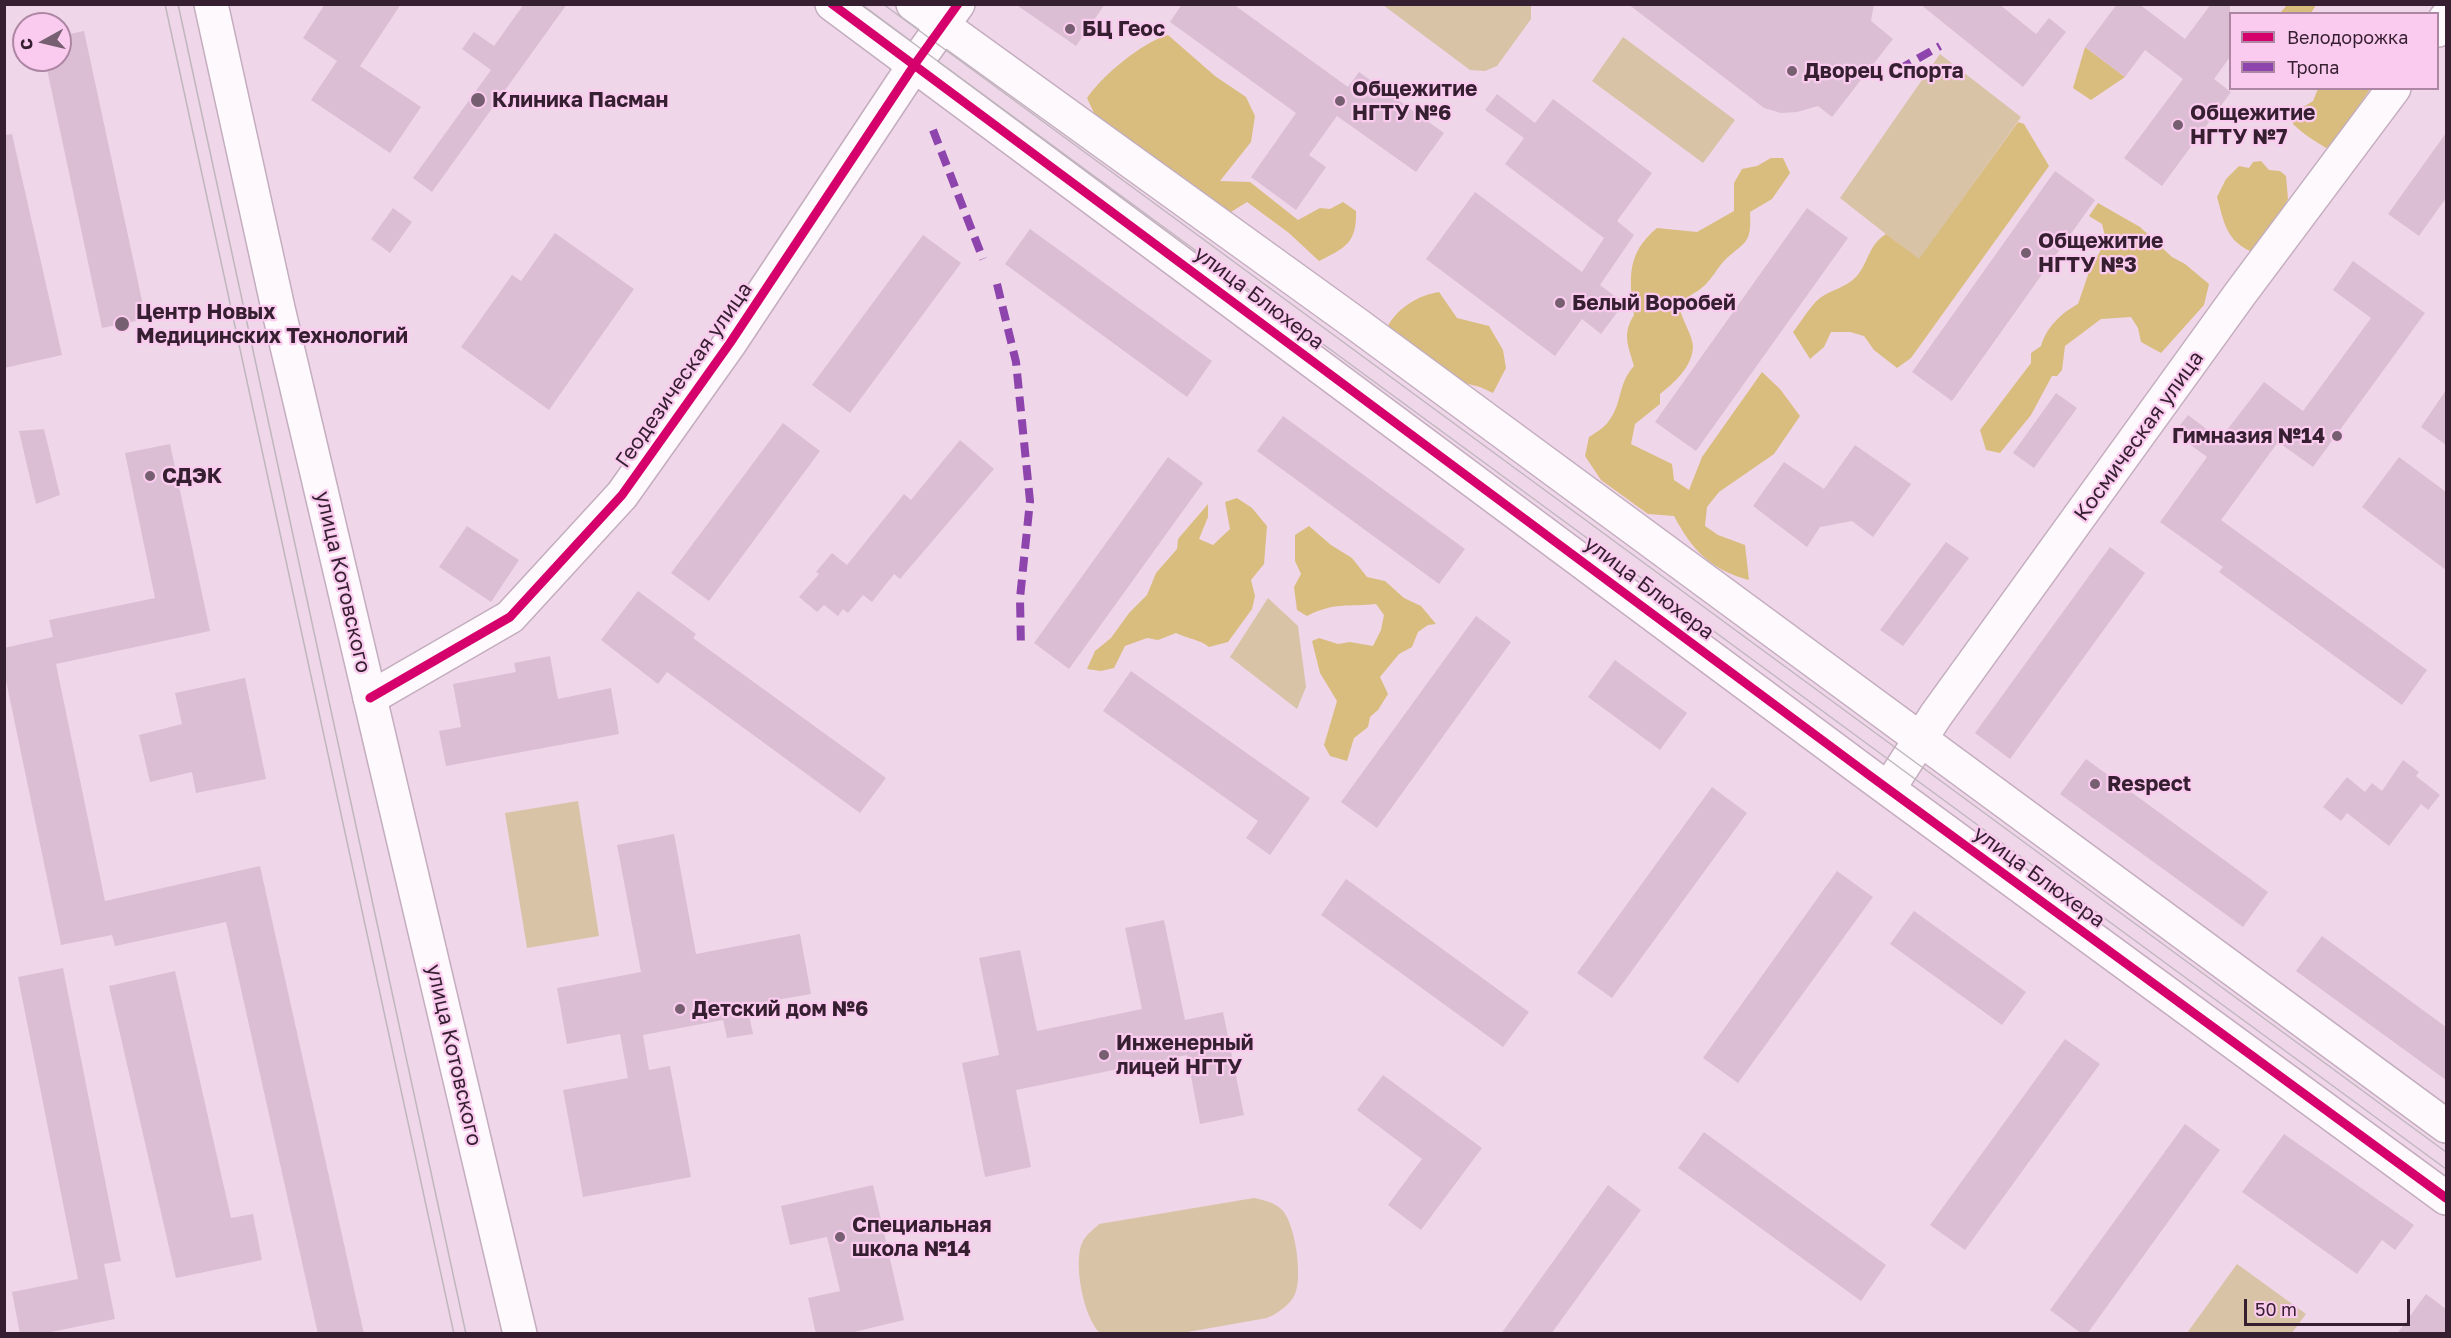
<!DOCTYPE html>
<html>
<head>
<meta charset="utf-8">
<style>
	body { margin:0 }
	#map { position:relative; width:2451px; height:1338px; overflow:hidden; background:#f0d6e9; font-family:"Golos Text",sans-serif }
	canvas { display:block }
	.frame { position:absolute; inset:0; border:6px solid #351f30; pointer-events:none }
	.legend { position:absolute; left:2229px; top:12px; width:210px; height:78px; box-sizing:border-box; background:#fbcbef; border:2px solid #ac86a3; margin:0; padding:8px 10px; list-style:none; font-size:18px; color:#351f30 }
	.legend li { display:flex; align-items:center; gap:12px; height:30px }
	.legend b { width:30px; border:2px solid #ac86a3 }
	.north { position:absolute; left:12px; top:12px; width:60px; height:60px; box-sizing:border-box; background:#fbcbef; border:2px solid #ac86a3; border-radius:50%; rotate:262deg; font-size:16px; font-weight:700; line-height:24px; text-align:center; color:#351f30 }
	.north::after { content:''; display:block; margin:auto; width:21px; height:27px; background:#765f71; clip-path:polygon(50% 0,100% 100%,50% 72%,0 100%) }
	.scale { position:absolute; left:2244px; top:1299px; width:166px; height:27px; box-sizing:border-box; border:3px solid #351f30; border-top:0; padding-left:8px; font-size:18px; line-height:21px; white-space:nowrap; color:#351f30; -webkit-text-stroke:4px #fbcbef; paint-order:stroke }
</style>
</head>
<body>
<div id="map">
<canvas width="2451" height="1338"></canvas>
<div class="frame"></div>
<ul class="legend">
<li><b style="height:8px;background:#d6006c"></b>Велодорожка</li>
<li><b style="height:8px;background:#8e44ad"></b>Тропа</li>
</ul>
<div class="north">С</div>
<div class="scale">50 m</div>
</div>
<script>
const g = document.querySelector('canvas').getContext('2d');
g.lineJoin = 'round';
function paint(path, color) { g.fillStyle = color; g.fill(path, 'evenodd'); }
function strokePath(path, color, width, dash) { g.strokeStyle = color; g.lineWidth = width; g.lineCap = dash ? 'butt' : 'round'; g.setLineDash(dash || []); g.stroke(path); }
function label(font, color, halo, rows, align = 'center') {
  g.font = font + ' "Golos Text",sans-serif'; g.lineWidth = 4.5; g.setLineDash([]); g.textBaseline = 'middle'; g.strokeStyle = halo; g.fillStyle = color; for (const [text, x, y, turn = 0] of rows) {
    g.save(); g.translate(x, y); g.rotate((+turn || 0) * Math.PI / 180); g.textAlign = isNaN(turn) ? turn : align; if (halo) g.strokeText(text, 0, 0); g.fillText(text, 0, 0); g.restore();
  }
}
const green = new Path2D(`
	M 1383,5 L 1531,5 L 1531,19 L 1497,66 L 1485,71 L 1470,70 Z
	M 1623,37 L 1735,120 L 1703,163 L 1592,81 Z
	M 1940,54 L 2021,117 L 1919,260 L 1840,198 Z
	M 1268,598 L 1298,626 L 1306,687 L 1297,709 L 1230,657 Z
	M 578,801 L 599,936 L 527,948 L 505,813 Z
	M 1254,1198 C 1263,1200 1273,1202 1280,1208 C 1295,1219 1303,1277 1295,1294 C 1291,1304 1277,1314 1267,1318 L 1182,1333 L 1100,1333 C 1084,1319 1072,1261 1083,1241 C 1087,1234 1094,1229 1099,1224 Z
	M 2237,1264 L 2306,1314 L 2292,1333 L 2187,1333 Z`);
const forest = new Path2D(`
	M 2287,5 L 2287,4 L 2316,5 L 2311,13 L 2280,13 Z
	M 1168,35 L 1215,76 L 1246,97 L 1255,116 L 1251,142 L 1220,181 L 1250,182 L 1298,220 L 1320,208 L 1330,209 L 1343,202 L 1356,211 C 1357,243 1345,248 1319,261 L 1289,233 L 1247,202 L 1231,212 L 1095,115 L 1087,98 C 1103,75 1141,43 1168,35 Z
	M 2085,47 L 2125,77 L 2091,100 L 2073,88 Z
	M 2318,89 L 2370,89 L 2336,141 L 2326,148 C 2315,141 2303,134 2293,124 L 2294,113 L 2313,101 Z
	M 2018,122 L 2024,124 L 2049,166 L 1911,358 L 1897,368 L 1874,350 L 1864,336 L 1850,332 L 1831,332 L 1824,347 L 1810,359 L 1793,332 C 1801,322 1810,306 1820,298 C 1832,289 1846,288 1857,276 C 1868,263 1869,244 1886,234 L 1919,259 Z
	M 1771,158 L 1783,158 L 1790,173 L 1772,199 L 1750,212 C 1752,246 1744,241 1723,262 C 1717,269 1712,278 1706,284 C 1693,297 1689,291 1680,310 C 1683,321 1693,337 1693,347 C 1692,367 1675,382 1660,394 L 1660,404 L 1635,424 L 1631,444 L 1672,464 L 1674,480 L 1689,490 L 1702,457 L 1762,372 L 1780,389 L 1800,416 L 1774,454 L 1719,492 L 1707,507 L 1705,526 L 1718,535 L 1745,545 L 1749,580 C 1711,570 1692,550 1674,516 L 1648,514 L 1601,480 L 1585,456 L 1589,437 C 1595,433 1604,428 1608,422 C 1623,403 1617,385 1634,366 C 1628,345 1622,334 1634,315 C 1629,278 1626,254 1657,228 L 1697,232 L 1734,211 L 1734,183 L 1742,169 L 1757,166 Z
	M 2261,161 L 2269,170 L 2280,171 L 2286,176 L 2288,199 L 2268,233 L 2250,251 C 2225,239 2224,221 2217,197 L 2226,179 L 2239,166 L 2249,168 L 2253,162 Z
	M 2098,203 L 2140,227 L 2172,257 L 2185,264 L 2209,284 L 2204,305 L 2161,353 L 2141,342 L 2138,328 L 2131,317 L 2101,319 L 2065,346 L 2062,370 L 2057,376 L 2052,376 L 2031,415 L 2000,453 L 1986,450 L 1980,430 L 2031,363 L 2031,353 L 2041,346 C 2046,328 2061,313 2078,304 L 2089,272 L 2106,240 L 2102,224 L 2089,216 Z
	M 1439,292 L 1457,318 L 1489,326 L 1503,350 L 1506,368 L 1493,393 L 1480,387 L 1453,380 L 1432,358 L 1415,349 L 1387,328 C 1396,309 1418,295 1439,292 Z
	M 1237,498 L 1252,508 L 1267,526 L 1264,564 L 1251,580 L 1255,596 L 1252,609 L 1228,642 L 1209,647 C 1199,639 1188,639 1176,633 L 1158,640 L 1147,638 L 1125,646 L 1114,668 L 1101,671 L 1087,669 L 1095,651 L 1111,638 L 1129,613 L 1147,595 L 1156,573 L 1177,549 L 1178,539 L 1208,504 L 1208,517 L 1199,539 L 1213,545 L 1230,529 L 1225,502 Z
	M 1309,526 L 1331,545 L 1352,558 L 1367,577 L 1385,581 L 1404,598 L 1421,606 L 1436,624 L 1428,625 L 1418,632 L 1412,647 L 1399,654 L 1380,677 L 1388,694 L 1378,710 L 1370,717 L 1368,727 L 1354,738 L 1347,761 L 1330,756 L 1324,745 L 1337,701 L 1320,673 L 1312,641 L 1319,638 L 1338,644 L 1350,642 L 1373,646 L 1381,630 L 1384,615 L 1376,604 C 1348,607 1334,602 1307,616 L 1297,610 L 1294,587 L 1301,574 L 1295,561 L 1295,535 Z`);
const building = new Path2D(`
	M 325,4 L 401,4 L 360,66 L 421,107 L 390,153 L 311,100 L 337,61 L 303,38 Z
	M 524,4 L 567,4 L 432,192 L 413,178 L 491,70 L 462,49 L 474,32 L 494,46 Z
	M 1015,4 L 1105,4 L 1076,46 Z
	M 1182,4 L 1233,4 L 1348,87 L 1359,72 L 1444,133 L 1416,172 L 1337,116 L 1309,155 L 1326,167 L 1296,210 L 1251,177 L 1296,113 L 1170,22 Z
	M 1628,4 L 1874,4 L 1871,21 L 1893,39 L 1832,117 L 1818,106 L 1797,112 L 1781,113 L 1764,108 Z
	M 1920,4 L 1999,4 L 2036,34 L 2049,18 L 2066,32 L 2023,87 Z
	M 2117,4 L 2139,4 L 2185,39 L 2211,4 L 2230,4 L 2230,57 L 2214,79 L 2231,92 L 2162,186 L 2124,158 L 2183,79 L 2145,50 L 2125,77 L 2085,47 Z
	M 84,31 L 146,319 L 102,328 L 45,60 L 60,60 L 60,36 Z
	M 1497,94 L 1535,123 L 1553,99 L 1652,173 L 1617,221 L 1634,235 L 1600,285 L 1624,303 L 1601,334 L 1582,319 L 1555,356 L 1426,259 L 1475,192 L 1582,272 L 1604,238 L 1505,164 L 1524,138 L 1485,110 Z
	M 2446,133 L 2446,198 L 2419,236 L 2388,214 Z
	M 12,134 L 62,355 L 4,368 L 4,135 Z
	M 2055,171 L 2095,200 L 1952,401 L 1912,372 Z
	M 393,208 L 412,222 L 390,253 L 371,239 Z
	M 1807,208 L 1848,238 L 1696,451 L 1655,422 Z
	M 1030,229 L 1212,361 L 1187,397 L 1005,264 Z
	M 555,233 L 634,289 L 549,410 L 461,347 L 512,275 L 521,281 Z
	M 923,235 L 961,263 L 850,413 L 812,385 Z
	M 2353,261 L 2425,313 L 2313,467 L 2278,442 L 2221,520 L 2427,670 L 2402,705 L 2219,572 L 2223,567 L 2160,522 L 2207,457 L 2174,433 L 2188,415 L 2220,439 L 2264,382 L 2303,411 L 2371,318 L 2333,290 Z
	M 2446,390 L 2446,445 L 2421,427 Z
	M 2056,393 L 2077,408 L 2034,468 L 2013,453 Z
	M 1283,416 L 1465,549 L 1439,584 L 1257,451 Z
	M 783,423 L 820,451 L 709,601 L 671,573 Z
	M 44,429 L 60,495 L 36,504 L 19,431 Z
	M 960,440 L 994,469 L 900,579 L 894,574 L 872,602 L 863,595 L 848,613 L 843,609 L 838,616 L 824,605 L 817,612 L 799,597 L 819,574 L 816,572 L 832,553 L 847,565 L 904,494 L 911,500 Z
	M 170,444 L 210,631 L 56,664 L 105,901 L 260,866 L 364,1334 L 318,1334 L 226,922 L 115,946 L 112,935 L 61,945 L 4,671 L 4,648 L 53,637 L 49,620 L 155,598 L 125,453 Z
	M 1855,445 L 1911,484 L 1873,537 L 1852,521 L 1820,527 L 1807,547 L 1753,506 L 1784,462 L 1824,489 Z
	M 1168,457 L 1203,483 L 1069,669 L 1034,643 Z
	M 2399,457 L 2446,492 L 2446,570 L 2362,507 Z
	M 467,526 L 519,560 L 491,602 L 439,567 Z
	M 1946,542 L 1969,558 L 1903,646 L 1880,630 Z
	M 2110,547 L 2145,573 L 2010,759 L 1975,733 Z
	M 638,591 L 696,634 L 693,638 L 886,778 L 860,813 L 667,672 L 658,684 L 601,640 Z
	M 1476,616 L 1511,642 L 1377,828 L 1341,802 Z
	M 550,656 L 558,699 L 611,688 L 619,734 L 446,766 L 439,731 L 461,727 L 453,684 L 516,672 L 514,663 Z
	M 1615,660 L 1687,713 L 1660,750 L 1588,697 Z
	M 1131,671 L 1310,798 L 1270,855 L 1246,838 L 1258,821 L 1103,711 Z
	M 245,678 L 266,779 L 196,793 L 192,772 L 150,782 L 139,735 L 182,724 L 175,693 Z
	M 2086,759 L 2268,892 L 2243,927 L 2060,794 Z
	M 2403,760 L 2419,772 L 2416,776 L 2440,795 L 2428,810 L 2421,804 L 2389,846 L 2347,813 L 2341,821 L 2323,807 L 2347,777 L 2365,792 L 2372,783 L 2382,791 Z
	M 1712,787 L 1747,813 L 1612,998 L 1577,973 Z
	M 674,834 L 696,954 L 800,934 L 811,994 L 747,1005 L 753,1034 L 727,1038 L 723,1020 L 643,1035 L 649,1070 L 670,1066 L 691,1177 L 583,1197 L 563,1090 L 628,1078 L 620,1034 L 567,1044 L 557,988 L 641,972 L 617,845 Z
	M 1837,871 L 1873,897 L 1738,1083 L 1703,1058 Z
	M 1346,879 L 1529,1012 L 1503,1047 L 1321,915 Z
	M 1914,911 L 2026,992 L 2002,1025 L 1890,944 Z
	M 1164,920 L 1185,1020 L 1223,1012 L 1244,1115 L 1200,1124 L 1187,1055 L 1016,1090 L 1031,1167 L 985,1177 L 962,1063 L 999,1055 L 979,958 L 1020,950 L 1037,1031 L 1142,1009 L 1125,928 Z
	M 2322,936 L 2446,1027 L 2446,1080 L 2296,971 Z
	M 63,968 L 121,1261 L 104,1264 L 115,1319 L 41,1334 L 20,1334 L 12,1292 L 78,1279 L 18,977 Z
	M 175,971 L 231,1218 L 253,1214 L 262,1260 L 176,1278 L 109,986 Z
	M 2065,1039 L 2100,1064 L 1965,1250 L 1930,1225 Z
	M 1383,1075 L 1482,1148 L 1421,1230 L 1388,1205 L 1422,1159 L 1357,1110 Z
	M 2185,1124 L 2220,1150 L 2087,1334 L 2082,1334 L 2050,1310 Z
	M 1704,1132 L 1886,1265 L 1861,1301 L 1678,1168 Z
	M 2284,1134 L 2414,1225 L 2395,1250 L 2382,1240 L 2357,1274 L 2242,1192 Z
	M 873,1185 L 904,1320 L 846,1334 L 816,1334 L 808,1298 L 840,1291 L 827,1237 L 790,1245 L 781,1206 Z
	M 1608,1185 L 1641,1210 L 1551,1334 L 1501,1334 Z
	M 2426,1294 L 2446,1309 L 2446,1334 L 2397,1334 Z`);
const minor = new Path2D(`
	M 832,4 L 1869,775 L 2446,1198
	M 913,4 L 1355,323 L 2446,1126
	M 2438,30 L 2446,18
	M 370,698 L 510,617 L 622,495 L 730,343 L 915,64 L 958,4
	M 1889,788 L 1936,715 L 2240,294 L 2394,88`);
const major = new Path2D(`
	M 211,4 L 278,308 L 520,1334`);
const tram = new Path2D(`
	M 165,4 L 454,1334
	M 178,4 L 466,1334
	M 860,4 L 2446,1169
	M 883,4 L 2446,1152`);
const quiet = new Path2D(`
	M 1898,70 L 1940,46
	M 933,130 L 983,259
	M 997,284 L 1016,362 L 1030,501 L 1020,598 L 1021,648`);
const cycleway = new Path2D(`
	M 832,4 L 1869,775 L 2446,1198
	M 370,698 L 510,617 L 622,495 L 730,343 L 915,64 L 958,4`);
const markers = [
	[1070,29,6,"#765f71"],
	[1792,71,6,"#765f71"],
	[478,100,8,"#765f71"],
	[1340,101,6,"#765f71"],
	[2178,125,6,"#765f71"],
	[2026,253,6,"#765f71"],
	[1560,303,6,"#765f71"],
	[122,324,8,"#765f71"],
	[2337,436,6,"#765f71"],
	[150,476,6,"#765f71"],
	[2095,784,6,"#765f71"],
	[680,1009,6,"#765f71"],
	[1104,1055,6,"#765f71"],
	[840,1237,6,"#765f71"]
];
const poiNames = [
	["БЦ Геос",1082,29],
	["Дворец Спорта",1804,71],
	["Общежитие",1352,89],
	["НГТУ №6",1352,113],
	["Клиника Пасман",492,100],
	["Общежитие",2190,113],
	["НГТУ №7",2190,137],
	["Общежитие",2038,241],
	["НГТУ №3",2038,265],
	["Белый Воробей",1572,303],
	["Центр Новых",136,312],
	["Медицинских Технологий",136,336],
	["Гимназия №14",2325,436,"right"],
	["СДЭК",162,476],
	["Respect",2107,784],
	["Детский дом №6",692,1009],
	["Инженерный",1116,1043],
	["лицей НГТУ",1116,1067],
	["Специальная",852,1225],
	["школа №14",852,1249]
];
const streetNames = [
	["улица Блюхера",1259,298,37],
	["Геодезическая улица",684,375,-55],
	["Космическая улица",2139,436,-54],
	["улица Котовского",343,582,77],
	["улица Блюхера",1649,588,37],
	["улица Блюхера",2039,877,36],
	["улица Котовского",454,1055,77]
];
paint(green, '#d8c3a6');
paint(forest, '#d9bd7e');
paint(building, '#dbbed4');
strokePath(minor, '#c3adbe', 36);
strokePath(major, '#c3adbe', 36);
strokePath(minor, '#fdf9fc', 33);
strokePath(major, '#fdf9fc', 33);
strokePath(tram, '#bfb7bd', 1.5);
strokePath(quiet, '#8e44ad', 8, [15, 8]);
strokePath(cycleway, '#d6006c', 9);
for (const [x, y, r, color] of markers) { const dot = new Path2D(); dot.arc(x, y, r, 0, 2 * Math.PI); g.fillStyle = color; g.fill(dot); strokePath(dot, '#fbcbef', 2); }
label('bold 21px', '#351f30', '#fbcbef', poiNames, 'left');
label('21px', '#351f30', '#fbcbef', streetNames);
</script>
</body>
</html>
